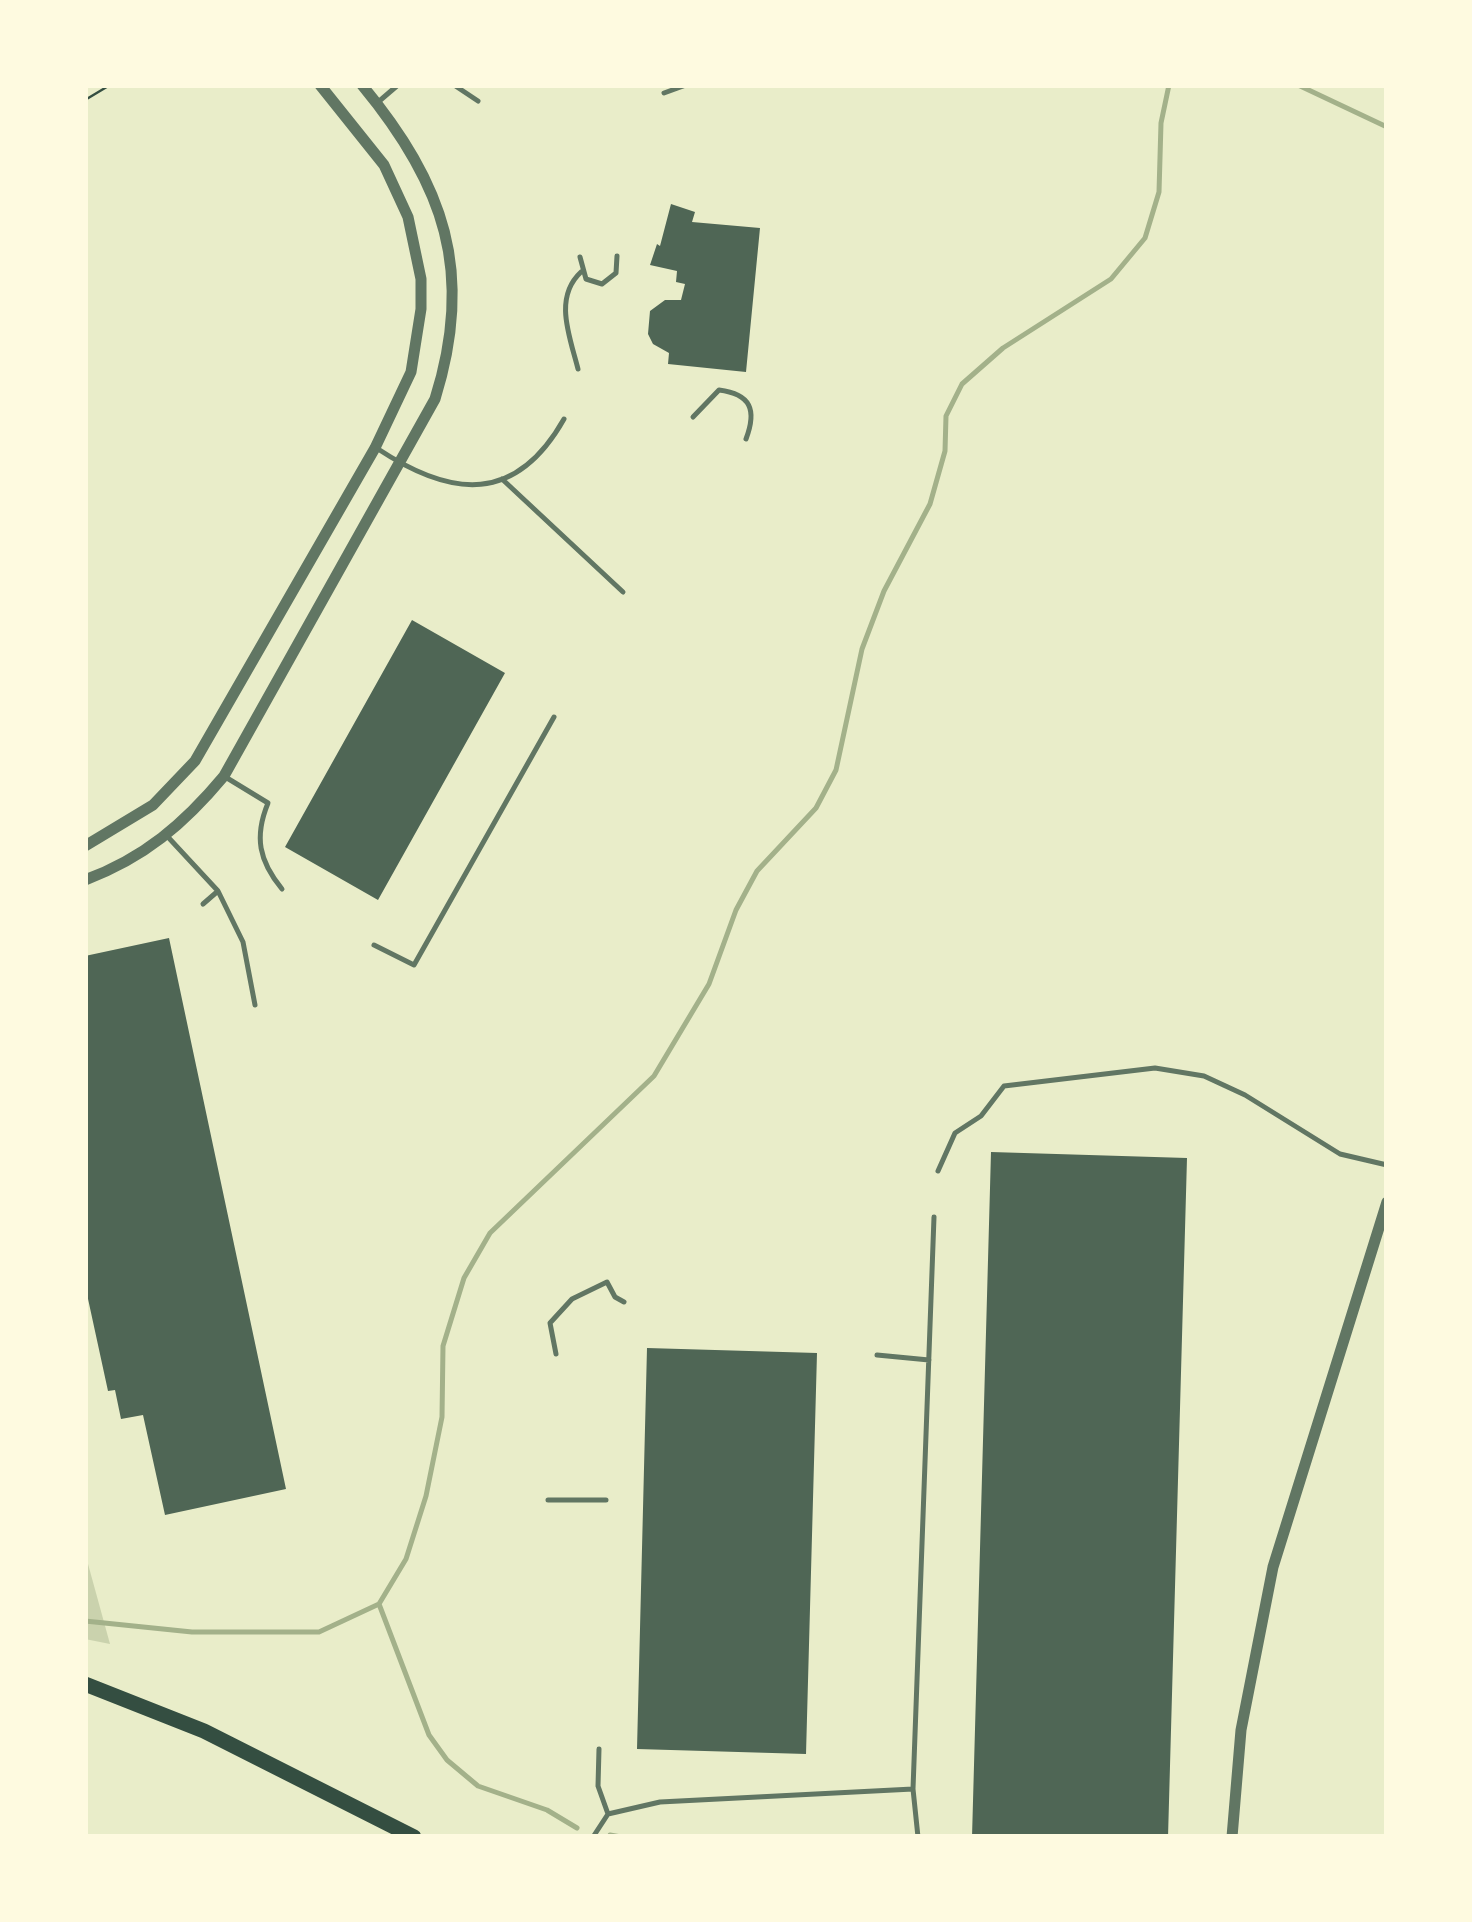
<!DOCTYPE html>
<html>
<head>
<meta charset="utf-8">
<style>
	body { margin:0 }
	#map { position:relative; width:1472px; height:1922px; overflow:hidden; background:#e9edc9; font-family:Inter,sans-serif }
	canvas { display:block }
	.frame { position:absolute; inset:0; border:88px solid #fefae0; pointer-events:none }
</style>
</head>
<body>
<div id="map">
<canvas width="1472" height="1922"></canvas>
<div class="frame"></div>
</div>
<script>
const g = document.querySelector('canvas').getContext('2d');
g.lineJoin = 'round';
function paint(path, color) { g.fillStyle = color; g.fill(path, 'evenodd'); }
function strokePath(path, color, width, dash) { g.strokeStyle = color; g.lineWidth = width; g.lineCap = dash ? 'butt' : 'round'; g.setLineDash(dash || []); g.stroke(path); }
const green = new Path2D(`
	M 85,1553 L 110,1644 L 85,1639 Z`);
const stream = new Path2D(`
	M 1298,85 L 1387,127
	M 379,1604 L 429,1735 L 447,1760 L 478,1786 L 547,1810 L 577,1828
	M 85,1621 L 192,1632 L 319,1632 L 379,1604 L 406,1559 L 426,1496 L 442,1417 L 443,1346 L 464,1278 L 490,1233 L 654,1076 L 709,984 L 736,910 L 757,871 L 816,808 L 836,770 L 862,649 L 884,591 L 930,504 L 945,451 L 946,416 L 962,384 L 1003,348 L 1111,279 L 1145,238 L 1159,192 L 1161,123 L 1169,85
	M 610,1835 L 621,1837`);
const building = new Path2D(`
	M 671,204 L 695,212 L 692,222 L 760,228 L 746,372 L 668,364 L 669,353 L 653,344 L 648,334 L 650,311 L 665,300 L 681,300 L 685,284 L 676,282 L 677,271 L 650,265 L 657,244 L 660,246 Z
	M 412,620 L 505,673 L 378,900 L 285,847 Z
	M 169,938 L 286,1489 L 165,1515 L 143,1415 L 121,1419 L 115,1390 L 108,1391 L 85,1285 L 85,956 Z
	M 991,1152 L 1187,1158 L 1168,1837 L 972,1837 Z
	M 647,1348 L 817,1353 L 806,1754 L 637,1749 Z`);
const path = new Path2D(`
	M 85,100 L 110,85`);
const service = new Path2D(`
	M 454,85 L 478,101
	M 664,93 L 686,85
	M 377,103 L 398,85
	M 580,257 L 586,279 L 602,284 L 616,273 L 617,256
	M 578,369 C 570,337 553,298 581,272
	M 693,417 L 719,390 C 751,394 757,410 746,439
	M 378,449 C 452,498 516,504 564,419
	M 502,479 L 623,592
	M 227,778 L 268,803 C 254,837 259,861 282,889
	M 167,836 L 218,891 L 203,904
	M 218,891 L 243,942 L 255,1005
	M 374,945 L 414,965 L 554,717
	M 938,1171 L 955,1133 L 981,1116 L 1004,1086 L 1155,1068 L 1204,1076 L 1245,1095 L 1340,1154 L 1387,1165
	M 556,1354 L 550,1323 L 572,1299 L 607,1282 L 615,1297 L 624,1302
	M 877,1355 L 929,1360
	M 548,1500 L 606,1500
	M 913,1789 L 934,1217
	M 608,1814 L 660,1802 L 913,1789 L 918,1837
	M 593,1837 L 608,1814 L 598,1786 L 599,1749`);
const tertiary = new Path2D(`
	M 85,846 L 153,805 L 195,761 L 375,448 L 411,372 L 421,309 L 421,279 L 408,217 L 384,165 L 320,85
	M 85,880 C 144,858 184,824 224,776 L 435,399 C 475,272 444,184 362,85
	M 1232,1837 L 1241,1730 L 1273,1567 L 1387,1202`);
const primary = new Path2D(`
	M 85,1684 L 204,1731 L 414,1837`);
paint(green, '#cad2ad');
strokePath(stream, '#a3b18a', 5);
paint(building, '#4f6655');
strokePath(path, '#344e41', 2.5);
strokePath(service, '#617663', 5);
strokePath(tertiary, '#617663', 11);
strokePath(primary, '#344e41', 15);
</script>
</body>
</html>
